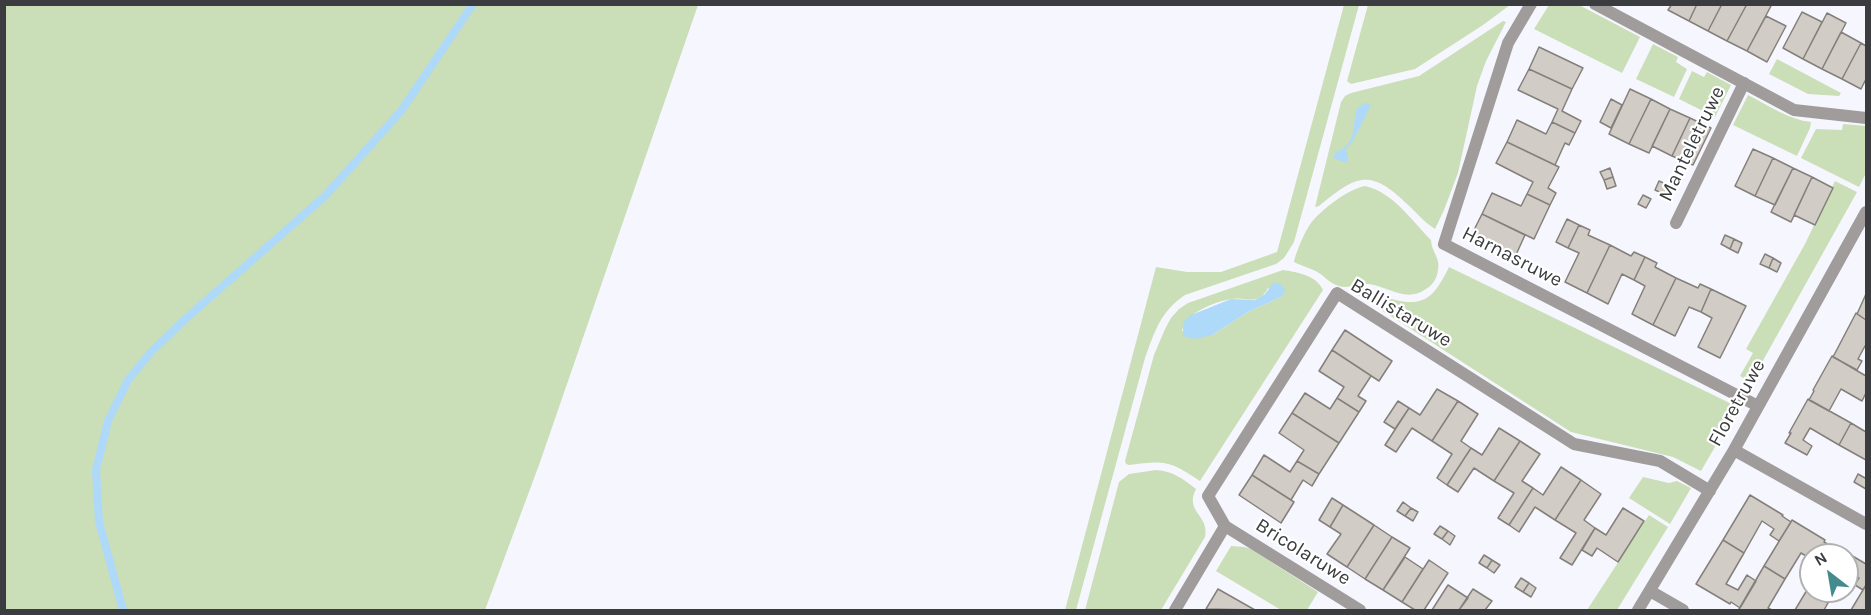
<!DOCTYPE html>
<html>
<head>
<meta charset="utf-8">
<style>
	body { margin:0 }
	#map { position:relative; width:1871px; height:615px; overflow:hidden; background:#f6f7fe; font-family:Karla,sans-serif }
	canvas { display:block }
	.frame { position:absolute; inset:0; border:6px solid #3b3c3f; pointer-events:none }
	.north { position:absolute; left:1799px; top:543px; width:60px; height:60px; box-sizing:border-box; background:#fff; border:2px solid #b1b1b2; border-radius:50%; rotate:329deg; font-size:16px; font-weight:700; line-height:24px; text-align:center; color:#3b3c3f }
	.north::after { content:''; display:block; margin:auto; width:21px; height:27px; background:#438b8d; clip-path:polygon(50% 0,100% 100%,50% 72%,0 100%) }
</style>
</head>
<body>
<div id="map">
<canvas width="1871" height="615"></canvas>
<div class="frame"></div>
<div class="north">N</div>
</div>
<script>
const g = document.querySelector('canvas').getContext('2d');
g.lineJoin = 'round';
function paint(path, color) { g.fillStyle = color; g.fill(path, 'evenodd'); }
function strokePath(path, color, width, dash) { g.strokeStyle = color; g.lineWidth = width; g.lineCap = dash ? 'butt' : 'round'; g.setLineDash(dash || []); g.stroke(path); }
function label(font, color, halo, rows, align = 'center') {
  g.font = font + ' Karla,sans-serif'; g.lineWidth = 4.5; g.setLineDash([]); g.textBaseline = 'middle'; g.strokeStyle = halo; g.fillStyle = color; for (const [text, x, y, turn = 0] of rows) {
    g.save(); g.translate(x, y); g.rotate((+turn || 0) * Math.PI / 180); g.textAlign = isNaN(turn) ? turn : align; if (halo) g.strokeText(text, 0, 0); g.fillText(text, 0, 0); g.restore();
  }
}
const green = new Path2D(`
	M 4,5 L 698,5 L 539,465 L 485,610 L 5,610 Z
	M 1344,5 L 1359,5 L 1294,242 L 1284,258 L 1276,264 L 1185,295 C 1160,312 1155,331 1145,358 L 1076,610 L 1065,610 L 1156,267 L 1187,272 L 1221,272 L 1277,252 Z
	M 1368,5 L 1368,4 L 1510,5 L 1483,25 L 1415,69 L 1351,84 L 1347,81 Z
	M 1549,5 L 1579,5 L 1640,37 L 1622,73 L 1534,29 Z
	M 1503,21 L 1506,22 L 1486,61 L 1477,86 L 1458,173 L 1444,210 L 1435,229 C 1424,222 1417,213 1407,204 C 1369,167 1356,176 1319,206 L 1315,207 L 1341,102 L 1345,96 L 1351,93 L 1419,76 Z
	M 1653,44 L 1678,57 L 1676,62 L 1687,69 L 1674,97 L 1636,79 Z
	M 1777,59 L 1841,93 L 1839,96 L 1808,94 L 1769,74 Z
	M 1692,71 L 1704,77 L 1707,72 L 1731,85 L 1715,117 L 1679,99 Z
	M 1748,95 C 1768,105 1789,120 1811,122 L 1810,128 L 1797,156 L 1733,125 Z
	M 1843,124 L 1866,126 L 1866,173 L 1859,187 L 1801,158 L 1816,129 L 1842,130 Z
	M 1835,181 L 1857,192 L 1751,382 L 1740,376 L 1753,353 L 1746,349 L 1805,244 Z
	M 1365,186 C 1393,192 1411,220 1431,240 C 1431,251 1441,259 1438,270 C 1437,278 1433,285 1426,289 C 1406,303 1389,287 1369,284 C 1355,283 1346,291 1334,284 C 1329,282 1324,276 1319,273 C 1311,268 1302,266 1294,262 C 1296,252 1305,231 1311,223 C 1321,210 1348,189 1365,186 Z
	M 1449,267 L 1738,407 L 1701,471 L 1673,457 L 1571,432 L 1358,295 C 1366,291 1373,293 1381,296 C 1420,308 1431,304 1449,267 Z
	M 1283,270 C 1298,272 1317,276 1323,290 L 1200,481 C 1170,461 1165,460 1129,465 L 1126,464 L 1125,461 L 1154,355 L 1165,329 L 1171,318 L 1179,309 L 1188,303 ZM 1268,288 L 1281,297 L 1248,312 L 1212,335 L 1182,331 C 1185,313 1214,302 1231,299 C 1247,296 1258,307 1268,288 Z
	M 1156,470 C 1173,471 1183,479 1196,489 C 1184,512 1210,515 1205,537 L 1161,610 L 1085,610 L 1119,482 L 1129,474 Z
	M 1643,477 L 1669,483 L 1677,481 L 1691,488 L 1670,524 L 1629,498 Z
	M 1649,515 L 1668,527 L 1617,610 L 1587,610 Z
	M 1231,546 L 1244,547 L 1251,549 L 1318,592 L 1307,610 L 1281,610 L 1216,571 Z`);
const water = new Path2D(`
	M 1365,103 L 1369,103 L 1370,107 L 1353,141 L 1345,150 L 1348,154 L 1347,163 L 1333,158 L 1336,152 C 1359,142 1351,126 1357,108 Z
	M 1274,282 L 1282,285 L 1285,291 L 1281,297 L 1248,312 L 1212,335 L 1194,339 L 1183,336 L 1183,325 L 1185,320 L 1191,315 L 1231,299 L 1255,300 L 1265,294 Z`);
const stream = new Path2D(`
	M 123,610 L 99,522 L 96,470 L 108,421 L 128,380 L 150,353 L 182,322 L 325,196 L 401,111 L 473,4`);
const building = new Path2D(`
	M 1672,4 L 1697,4 L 1689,21 L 1668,10 Z
	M 1697,4 L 1722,4 L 1708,31 L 1689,21 Z
	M 1722,4 L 1747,4 L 1727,41 L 1708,31 Z
	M 1747,4 L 1767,4 L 1771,6 L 1747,51 L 1727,41 Z
	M 1802,12 L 1822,22 L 1803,59 L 1783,48 Z
	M 1827,13 L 1846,23 L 1822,69 L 1803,59 Z
	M 1766,16 L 1786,26 L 1767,62 L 1747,51 Z
	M 1841,32 L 1861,43 L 1842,79 L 1822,69 Z
	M 1861,43 L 1866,46 L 1866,79 L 1861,89 L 1842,79 Z
	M 1539,47 L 1583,68 L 1572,89 L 1529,69 Z
	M 1529,69 L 1572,89 L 1562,111 L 1581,121 L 1575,133 L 1552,122 L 1558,109 L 1518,90 Z
	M 1630,89 L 1651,99 L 1629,144 L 1609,134 Z
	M 1611,99 L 1622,105 L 1611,128 L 1600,122 Z
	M 1651,99 L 1670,109 L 1649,153 L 1629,144 Z
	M 1670,109 L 1690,118 L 1672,156 L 1652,146 Z
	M 1690,118 L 1711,128 L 1693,165 L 1672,156 Z
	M 1517,120 L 1546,134 L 1552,122 L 1575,133 L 1569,145 L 1565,143 L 1555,165 L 1507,142 Z
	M 1507,142 L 1559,167 L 1548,188 L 1556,193 L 1550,205 L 1527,194 L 1533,182 L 1496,163 Z
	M 1753,149 L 1773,158 L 1755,196 L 1735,186 Z
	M 1773,158 L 1793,168 L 1775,205 L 1755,196 Z
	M 1610,168 L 1613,177 L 1604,180 L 1600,172 Z
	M 1793,168 L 1812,177 L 1791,222 L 1771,212 Z
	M 1613,177 L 1616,186 L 1607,189 L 1604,180 Z
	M 1812,177 L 1833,188 L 1815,225 L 1794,215 Z
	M 1659,181 L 1668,185 L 1664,194 L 1655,190 Z
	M 1492,193 L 1521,206 L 1527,194 L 1550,205 L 1534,239 L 1482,214 Z
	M 1643,195 L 1651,199 L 1646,208 L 1638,204 Z
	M 1482,214 L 1525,235 L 1515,257 L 1471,236 Z
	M 1567,219 L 1579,225 L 1568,248 L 1556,242 Z
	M 1579,225 L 1590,230 L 1588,235 L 1610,245 L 1587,293 L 1565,282 L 1579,253 L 1568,248 Z
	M 1725,235 L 1734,239 L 1730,249 L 1721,244 Z
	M 1734,239 L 1742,243 L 1738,253 L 1730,249 Z
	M 1610,245 L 1631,256 L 1634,252 L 1645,257 L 1634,280 L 1622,274 L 1608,304 L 1587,293 Z
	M 1765,254 L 1773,258 L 1769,268 L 1760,264 Z
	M 1645,257 L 1657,263 L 1655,267 L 1676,278 L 1653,325 L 1632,314 L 1645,286 L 1634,280 Z
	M 1773,258 L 1781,263 L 1777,272 L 1769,268 Z
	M 1676,278 L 1698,288 L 1700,284 L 1711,289 L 1701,312 L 1689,307 L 1675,336 L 1653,325 Z
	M 1711,289 L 1746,306 L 1720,358 L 1698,347 L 1712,318 L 1701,312 Z
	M 1866,294 L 1866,320 L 1857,314 Z
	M 1856,313 L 1866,320 L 1866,347 L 1865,346 L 1858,359 L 1862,361 L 1857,370 L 1833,357 Z
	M 1345,330 L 1392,361 L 1379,381 L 1332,350 Z
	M 1332,350 L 1371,376 L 1358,396 L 1366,401 L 1359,412 L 1337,398 L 1344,387 L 1319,371 Z
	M 1832,356 L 1866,376 L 1866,393 L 1862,401 L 1841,389 L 1829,411 L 1809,400 L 1814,391 L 1813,390 Z
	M 1437,389 L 1458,401 L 1432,441 L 1412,428 L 1396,452 L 1385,445 L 1409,408 L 1420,415 Z
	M 1305,393 L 1330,409 L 1337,398 L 1359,412 L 1339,443 L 1292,413 Z
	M 1808,399 L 1851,423 L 1839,445 L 1810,428 L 1803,440 L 1812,446 L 1807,455 L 1785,443 L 1791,433 L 1789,433 Z
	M 1398,401 L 1409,408 L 1395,429 L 1384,422 Z
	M 1458,401 L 1478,414 L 1461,441 L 1471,448 L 1447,485 L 1437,478 L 1452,454 L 1432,441 Z
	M 1292,413 L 1339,443 L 1319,474 L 1297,461 L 1304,450 L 1279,433 Z
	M 1851,423 L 1866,432 L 1866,460 L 1839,445 Z
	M 1499,428 L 1520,441 L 1494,481 L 1474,468 L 1458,492 L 1447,485 L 1471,448 L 1482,455 Z
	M 1520,441 L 1540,454 L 1522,481 L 1533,488 L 1509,525 L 1498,518 L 1514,493 L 1494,481 Z
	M 1264,455 L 1290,472 L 1297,461 L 1319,474 L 1312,486 L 1303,480 L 1291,500 L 1252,475 Z
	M 1561,467 L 1581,480 L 1555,520 L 1535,507 L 1519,532 L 1509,525 L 1533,488 L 1543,495 Z
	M 1858,474 L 1865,478 L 1866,476 L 1866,489 L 1854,482 Z
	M 1252,475 L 1294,502 L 1281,523 L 1239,495 Z
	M 1581,480 L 1601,494 L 1584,520 L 1595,528 L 1572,565 L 1560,558 L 1576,533 L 1555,520 Z
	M 1750,495 L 1783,515 L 1782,516 L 1791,522 L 1779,541 L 1770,535 L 1774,529 L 1762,521 L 1744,553 L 1723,540 Z
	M 1332,498 L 1343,505 L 1330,527 L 1319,520 Z
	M 1403,502 L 1411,508 L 1405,516 L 1397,511 Z
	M 1343,505 L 1374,525 L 1347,567 L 1327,554 L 1341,534 L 1330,527 Z
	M 1411,508 L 1418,512 L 1413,521 L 1405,516 Z
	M 1623,508 L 1644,521 L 1618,562 L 1597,548 L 1592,556 L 1582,550 L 1595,528 L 1606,535 Z
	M 1792,520 L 1825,540 L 1824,542 L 1833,547 L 1828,555 L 1811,555 L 1811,559 L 1801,553 L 1785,579 L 1764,566 Z
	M 1374,525 L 1392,537 L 1365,579 L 1347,567 Z
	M 1440,526 L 1448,531 L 1442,539 L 1434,534 Z
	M 1448,531 L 1455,536 L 1450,545 L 1442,539 Z
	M 1392,537 L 1410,548 L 1383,590 L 1365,579 Z
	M 1723,540 L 1744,553 L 1726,584 L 1738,590 L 1747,575 L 1756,581 L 1740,608 L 1731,602 L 1730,604 L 1696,584 Z
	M 1834,545 L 1866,564 L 1866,585 L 1863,590 L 1855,585 L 1859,578 L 1847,571 L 1847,555 L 1828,555 Z
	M 1484,555 L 1492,560 L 1487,568 L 1479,563 Z
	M 1405,557 L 1423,569 L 1402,602 L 1383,590 Z
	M 1429,560 L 1448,573 L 1424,610 L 1415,610 L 1402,602 Z
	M 1492,560 L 1500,565 L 1494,573 L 1487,568 Z
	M 1764,566 L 1785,579 L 1768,608 L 1772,610 L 1740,610 L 1739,609 Z
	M 1521,578 L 1529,583 L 1523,592 L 1515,587 Z
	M 1529,583 L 1536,588 L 1531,597 L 1523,592 Z
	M 1811,583 L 1811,591 L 1835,591 L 1828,603 L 1807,590 Z
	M 1448,585 L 1468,598 L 1459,610 L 1432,610 Z
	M 1866,585 L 1866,610 L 1851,610 Z
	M 1218,589 L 1255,610 L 1206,609 Z
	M 1473,589 L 1492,601 L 1485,610 L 1459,610 Z
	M 1807,590 L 1828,603 L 1824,610 L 1795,610 Z`);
const service = new Path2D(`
	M 1676,223 L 1744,83`);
const minor = new Path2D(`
	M 1531,4 L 1508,43 L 1444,244 L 1758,406
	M 1595,4 L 1794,110 L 1866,118
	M 1734,450 L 1866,524
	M 1650,591 L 1683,610
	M 1175,610 L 1225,526
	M 1360,610 L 1225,526 L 1208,496 L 1337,293 L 1574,444 L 1660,461 L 1710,491
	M 1638,610 L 1734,450 L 1866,212`);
const streetNames = [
	["Manteletruwe",1692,144,-64],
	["Harnasruwe",1512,257,27],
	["Ballistaruwe",1401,313,31],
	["Floretruwe",1737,403,-61],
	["Bricolaruwe",1303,552,32]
];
paint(green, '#cadeb8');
paint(water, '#afd9f8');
strokePath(stream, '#afd9f8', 8);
paint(building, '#d1ccc6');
strokePath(building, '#847f7a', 1.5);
strokePath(service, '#a09c9c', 12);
strokePath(minor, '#a09c9c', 12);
label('20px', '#3b3c3f', '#fff', streetNames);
</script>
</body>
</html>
